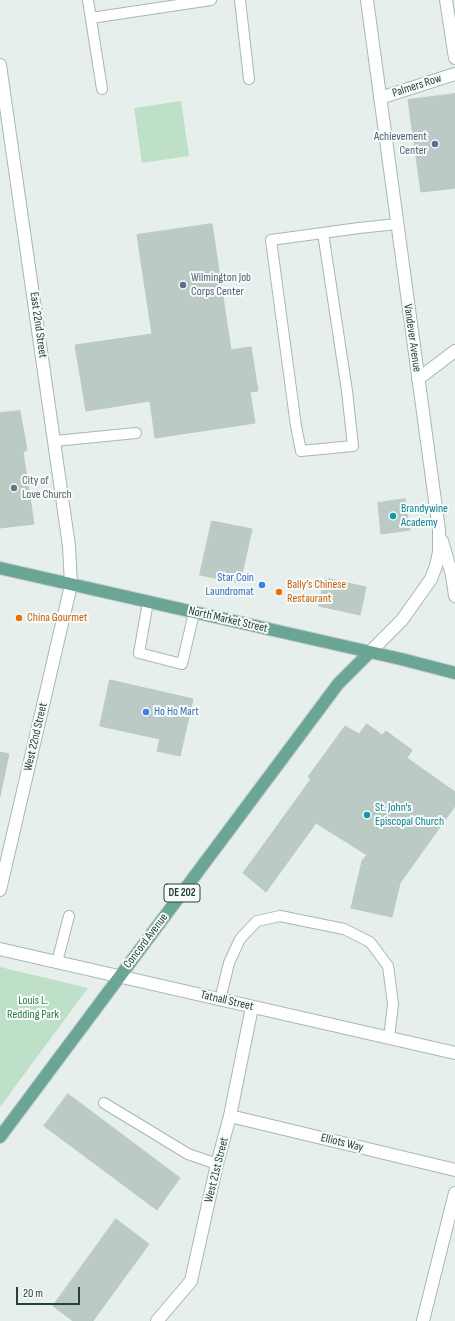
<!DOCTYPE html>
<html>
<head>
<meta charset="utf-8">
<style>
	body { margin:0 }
	#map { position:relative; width:455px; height:1321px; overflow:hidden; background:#e6efeb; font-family:"Sofia Sans Condensed",sans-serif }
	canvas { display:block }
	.scale { position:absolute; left:16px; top:1287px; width:64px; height:18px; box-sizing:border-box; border:2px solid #24423a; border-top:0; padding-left:5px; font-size:12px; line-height:14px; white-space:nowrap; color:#24423a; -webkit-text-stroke:3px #f7fbf9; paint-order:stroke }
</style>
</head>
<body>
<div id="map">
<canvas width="455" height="1321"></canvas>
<div class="scale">20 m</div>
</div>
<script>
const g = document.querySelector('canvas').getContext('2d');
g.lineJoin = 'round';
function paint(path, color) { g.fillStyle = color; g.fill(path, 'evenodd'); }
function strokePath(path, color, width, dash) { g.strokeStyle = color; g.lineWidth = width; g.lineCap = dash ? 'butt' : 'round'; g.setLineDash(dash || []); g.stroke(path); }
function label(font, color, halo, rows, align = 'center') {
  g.font = font + ' "Sofia Sans Condensed",sans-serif'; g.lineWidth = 4; g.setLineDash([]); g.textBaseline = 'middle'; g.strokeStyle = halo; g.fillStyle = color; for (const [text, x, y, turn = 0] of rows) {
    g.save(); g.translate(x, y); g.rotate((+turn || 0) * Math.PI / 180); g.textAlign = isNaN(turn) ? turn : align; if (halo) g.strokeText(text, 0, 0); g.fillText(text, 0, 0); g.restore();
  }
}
const green = new Path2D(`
	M 181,101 L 189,156 L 142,163 L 134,108 Z
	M 0,967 L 88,988 L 0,1107 Z`);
const building = new Path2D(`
	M 455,94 L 455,188 L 421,192 L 408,100 Z
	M 212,224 L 231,350 L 251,347 L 258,391 L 250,392 L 255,423 L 155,438 L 150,401 L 86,411 L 75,345 L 152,334 L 137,235 Z
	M 20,411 L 27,450 L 23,452 L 34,524 L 0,528 L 0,413 Z
	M 405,499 L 410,530 L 381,534 L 378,503 Z
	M 212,521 L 252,529 L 240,583 L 200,575 Z
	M 325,578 L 366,587 L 360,615 L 319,606 Z
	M 110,680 L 193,699 L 180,756 L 157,751 L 160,739 L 100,726 Z
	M 367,724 L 382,735 L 386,731 L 412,750 L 407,758 L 455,792 L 455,806 L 400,883 L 392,917 L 351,908 L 362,861 L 367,855 L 316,823 L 266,892 L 243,873 L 311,779 L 308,777 L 345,726 L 359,734 Z
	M 0,752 L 9,754 L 0,796 Z
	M 68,1094 L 180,1178 L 157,1210 L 44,1126 Z
	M 116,1219 L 149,1244 L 93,1321 L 73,1321 L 53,1306 Z`);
const service = new Path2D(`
	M 88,0 L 102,89
	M 240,0 L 249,79
	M 91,18 L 211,0
	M 323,233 L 347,391 L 353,446 L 301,451 L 296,426 L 271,240 L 359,228 L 397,224
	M 55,441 L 136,433
	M 148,602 L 139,653 L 182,664 L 194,613
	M 57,962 L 69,916
	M 220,1000 L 229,963 L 240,939 L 257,921 L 280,916 L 344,929 L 370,942 L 388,966 L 393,1004 L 389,1038
	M 104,1103 L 188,1154 L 217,1164`);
const minor = new Path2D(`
	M 446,0 L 455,58
	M 0,65 L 69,546 L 71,585 L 0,890
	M 380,98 L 455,74
	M 418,379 L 455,351
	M 0,949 L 455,1053
	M 230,1116 L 455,1170
	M 157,1321 L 191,1281 L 217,1164 L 230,1116 L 252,1007
	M 423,1321 L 455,1193`);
const tertiary = new Path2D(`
	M 367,0 L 439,530 L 439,552 L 436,566 L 431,579 L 402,620 L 369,653
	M 442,541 L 452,575 L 455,596`);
const primary = new Path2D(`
	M 0,568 L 401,659 L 455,673
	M 0,1137 L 338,684 L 369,653`);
const markers = [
	[435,144,4,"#5c6f8a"],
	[183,285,4,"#5c6f8a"],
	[14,488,4,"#6b7280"],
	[393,516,4,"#0f9aa8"],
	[262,585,4,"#3f7fe0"],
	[279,592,4,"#e8710a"],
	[19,618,4,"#e8710a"],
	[146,712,4,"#3f7fe0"],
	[367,815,4,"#0f9aa8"]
];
const shields = [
	[182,893,36]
];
const shieldNames = [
	["DE 202",182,893]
];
const streetNames = [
	["Palmers Row",417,86,-18],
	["East 22nd Street",38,325,82],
	["Vandever Avenue",412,338,82],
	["North Market Street",228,620,13],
	["West 22nd Street",36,737,-77],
	["Concord Avenue",146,941,-53],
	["Tatnall Street",227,1001,13],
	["Elliots Way",342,1143,14],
	["West 21st Street",217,1170,-76]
];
const serviceNames = [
	["Achievement",427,137],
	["Center",427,151],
	["Wilmington Job",191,278,"left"],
	["Corps Center",191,292,"left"]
];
const worshipNames = [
	["City of",22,481],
	["Love Church",22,495]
];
const cultureNames = [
	["Brandywine",401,509],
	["Academy",401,523],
	["St. John's",375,808],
	["Episcopal Church",375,822]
];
const shopNames = [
	["Star Coin",254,578],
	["Laundromat",254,592],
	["Ho Ho Mart",154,712,"left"]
];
const foodNames = [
	["Bally’s Chinese",287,585],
	["Restaurant",287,599],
	["China Gourmet",27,618]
];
const parkNames = [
	["Louis L.",33,1001],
	["Redding Park",33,1015]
];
paint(green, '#bfe0c8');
paint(building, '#bbcac4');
strokePath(building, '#b8c9c2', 1);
strokePath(service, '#a8b8b2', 12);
strokePath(minor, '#a8b8b2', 14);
strokePath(tertiary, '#a8b8b2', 14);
strokePath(primary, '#c2cac8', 14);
strokePath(service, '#fff', 10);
strokePath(minor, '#fff', 12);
strokePath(tertiary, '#fff', 12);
strokePath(primary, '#6aa596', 12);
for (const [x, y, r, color] of markers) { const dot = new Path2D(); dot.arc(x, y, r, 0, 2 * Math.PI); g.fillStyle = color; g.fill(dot); strokePath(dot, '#f7fbf9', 1.5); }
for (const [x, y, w] of shields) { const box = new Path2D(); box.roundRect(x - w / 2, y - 9, w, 18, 3); g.fillStyle = '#f7fbf9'; g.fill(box); strokePath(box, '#24423a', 1); }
label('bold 11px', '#24423a', null, shieldNames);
label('12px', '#24423a', '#f7fbf9', streetNames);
label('12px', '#4e5e75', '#f7fbf9', serviceNames, 'right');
label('12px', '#5b616d', '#f7fbf9', worshipNames, 'left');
label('12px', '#0d838f', '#f7fbf9', cultureNames, 'left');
label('12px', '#366cbe', '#f7fbf9', shopNames, 'right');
label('12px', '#c56008', '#f7fbf9', foodNames, 'left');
label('12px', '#2d7a4b', '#f7fbf9', parkNames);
</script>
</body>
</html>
